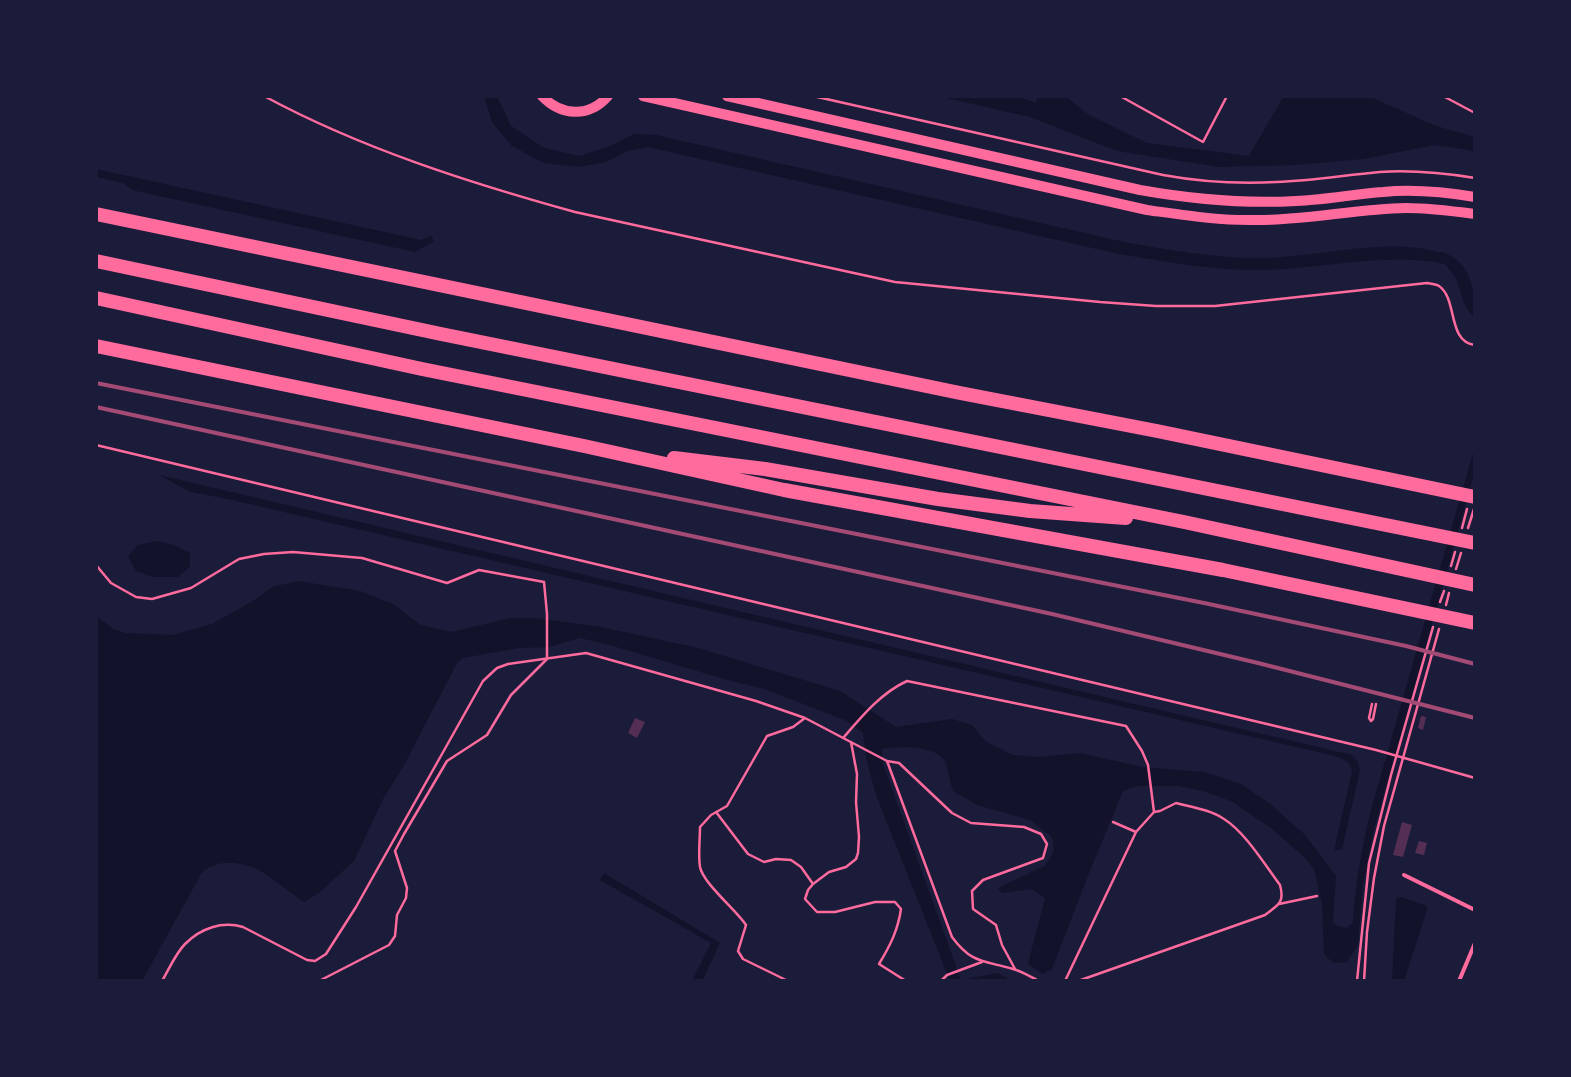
<!DOCTYPE html>
<html>
<head>
<meta charset="utf-8">
<style>
	body { margin:0 }
	#map { position:relative; width:1571px; height:1077px; overflow:hidden; background:#1b1b3a; font-family:Inter,sans-serif }
	canvas { display:block }
	.frame { position:absolute; inset:0; border:98px solid #1b1b3a; pointer-events:none }
</style>
</head>
<body>
<div id="map">
<canvas width="1571" height="1077"></canvas>
<div class="frame"></div>
</div>
<script>
const g = document.querySelector('canvas').getContext('2d');
g.lineJoin = 'round';
function paint(path, color) { g.fillStyle = color; g.fill(path, 'evenodd'); }
function strokePath(path, color, width, dash) { g.strokeStyle = color; g.lineWidth = width; g.lineCap = dash ? 'butt' : 'round'; g.setLineDash(dash || []); g.stroke(path); }
const water = new Path2D(`
	M 483,96 L 497,96 L 511,126 L 544,148 L 579,156 L 608,147 L 634,134 L 656,135 L 1124,242 C 1169,250 1214,258 1260,258 C 1317,258 1384,237 1438,252 C 1441,252 1446,253 1449,255 C 1473,267 1475,295 1475,318 L 1466,308 L 1456,278 L 1445,264 C 1386,252 1326,268 1267,270 C 1217,271 1168,262 1119,254 L 648,147 L 627,151 L 606,162 L 578,167 L 544,163 L 512,146 L 492,122 L 485,99 Z
	M 937,96 L 1017,96 L 1036,103 L 1037,96 L 1065,96 L 1089,115 L 1147,143 L 1249,156 L 1282,99 L 1286,96 L 1368,96 L 1436,126 L 1475,137 L 1475,151 L 1435,145 L 1363,159 L 1295,165 L 1219,167 L 1117,151 L 1030,117 Z
	M 96,169 L 421,240 L 431,236 L 434,241 L 415,252 L 132,190 L 123,183 L 96,177 Z
	M 1475,446 L 1475,471 L 1374,829 L 1363,885 L 1358,945 L 1347,962 L 1333,963 L 1324,954 L 1322,904 L 1314,869 L 1304,857 L 1271,828 L 1231,801 L 1203,791 L 1178,786 L 1136,786 L 1123,791 L 1089,873 L 1052,969 L 1043,974 L 1028,964 L 1045,898 L 1031,889 L 1002,893 L 998,888 L 1045,866 L 1054,851 L 1052,837 L 1030,820 L 977,805 L 953,791 C 951,785 947,764 945,761 C 935,745 899,746 882,749 L 883,764 L 961,980 L 998,973 L 1012,981 L 950,981 L 876,795 L 866,757 L 863,733 L 847,721 L 765,689 L 724,679 L 610,645 L 580,638 L 549,647 L 519,648 L 463,658 L 457,663 L 403,767 L 383,799 L 354,861 L 320,892 L 304,902 C 292,894 263,870 252,867 C 235,861 214,860 201,874 L 142,981 L 96,981 L 96,616 L 115,630 L 126,633 L 173,635 L 212,624 L 253,601 L 272,587 L 298,581 L 360,591 L 393,604 L 420,625 L 452,632 L 510,618 L 535,618 L 601,627 L 698,648 L 840,691 L 896,727 L 952,719 L 972,725 L 985,741 L 1013,755 L 1039,757 L 1080,753 L 1142,767 L 1204,772 L 1241,784 L 1269,803 L 1305,835 L 1336,876 L 1333,922 L 1337,926 L 1347,928 L 1353,922 C 1355,883 1362,847 1371,810 Z
	M 159,475 L 1352,755 L 1357,761 L 1360,770 L 1342,849 L 1335,851 L 1335,846 L 1352,772 C 1351,761 1345,760 1335,756 L 228,499 L 191,492 Z
	M 158,541 L 176,546 L 190,553 L 190,566 L 178,577 L 153,577 L 136,571 L 128,556 L 138,545 Z
	M 604,873 L 720,943 L 702,981 L 692,981 L 711,943 L 600,880 Z
	M 1401,897 L 1427,906 L 1427,910 L 1404,981 L 1392,981 L 1396,899 Z`);
const building = new Path2D(`
	M 1421,716 L 1426,717 L 1423,730 L 1418,728 Z
	M 635,718 L 645,722 L 637,738 L 628,733 Z
	M 1402,822 L 1412,825 L 1403,857 L 1393,855 Z
	M 1419,841 L 1427,843 L 1424,855 L 1415,853 Z`);
const path = new Path2D(`
	M 264,96 C 360,148 470,183 575,212 L 895,282 L 1100,302 L 1156,306 L 1215,306 L 1427,283 C 1431,284 1436,284 1439,286 C 1458,299 1447,342 1475,345
	M 813,96 L 1163,175 C 1201,182 1239,184 1277,182 C 1312,181 1345,175 1380,172 C 1411,170 1444,173 1475,178
	M 1120,96 L 1203,142 L 1227,96
	M 1443,96 L 1475,113
	M 96,445 L 1376,750 L 1475,778
	M 1462,528 L 1467,509
	M 1468,528 L 1474,509
	M 96,565 L 111,583 L 136,597 L 152,599 L 191,588 L 239,559 L 264,554 L 293,552 L 362,558 L 447,583 L 479,570 L 544,582 L 547,614 L 547,659 L 511,695 L 487,735 L 447,761 L 404,834 L 395,851 L 407,888 L 406,898 L 397,915 L 395,936 L 389,945 L 319,981
	M 1451,566 L 1455,552
	M 1456,569 L 1461,553
	M 1440,602 L 1444,591
	M 1446,605 L 1449,593
	M 1372,704 L 1369,718 L 1371,721 L 1373,719 L 1376,704
	M 844,737 C 862,716 881,693 907,681 L 1126,726 L 1142,751 L 1148,765 L 1154,812 L 1136,832 L 1065,981
	M 851,742 L 857,774 L 856,802 L 859,837 L 858,853 L 856,859 L 846,867 L 829,872 L 813,884 L 808,890 L 805,899 L 817,912 L 835,912 L 875,902 L 895,902 L 901,909 C 898,930 890,946 879,964 L 906,981
	M 887,761 L 952,937 C 972,964 983,960 1013,969 C 1022,971 1030,977 1039,981
	M 716,812 L 748,854 L 764,862 L 776,859 L 791,860 L 801,867 L 813,884
	M 1113,822 L 1136,832
	M 1279,904 L 1317,896
	M 162,981 C 169,969 176,953 185,944 C 201,928 222,921 243,927 L 307,960 L 315,961 L 326,954 L 356,907 L 483,681 L 497,668 L 508,664 L 586,653 L 756,701 L 805,718 L 887,761 L 899,763 L 952,813 L 971,823 L 1024,827 L 1041,834 L 1047,844 L 1043,858 L 983,880 L 972,891 L 973,909 L 996,925 L 1002,945 L 1015,969
	M 788,981 L 743,959 L 738,951 L 746,925 C 736,910 703,883 700,867 C 698,854 700,840 700,827 L 711,815 L 727,806 L 767,736 L 793,727 L 805,718
	M 941,981 L 947,975 L 982,962
	M 1078,981 L 1265,915 C 1278,905 1285,903 1280,885 C 1265,865 1245,832 1224,819 C 1211,810 1192,807 1176,803 L 1160,811 L 1154,812
	M 1357,981 L 1369,863 L 1391,775 L 1433,627
	M 1364,981 L 1367,932 L 1374,878 L 1384,826 L 1439,629`);
const service = new Path2D(`
	M 1404,875 L 1475,910
	M 1459,981 L 1475,943`);
const secondary = new Path2D(`
	M 542,96 C 561,116 589,118 608,96
	M 643,96 L 1147,210 C 1183,215 1220,221 1257,220 C 1307,220 1356,209 1406,208 C 1429,208 1452,211 1475,214
	M 727,96 L 1140,190 C 1191,199 1243,204 1296,201 C 1325,200 1354,194 1383,192 C 1413,189 1445,192 1475,197`);
const motorway = new Path2D(`
	M 96,214 L 960,393 L 1157,431 L 1475,497
	M 96,261 L 441,334 L 1475,543
	M 96,298 L 422,369 L 1184,522 L 1475,585
	M 96,346 L 584,446 L 784,490 L 1223,570 L 1475,623
	M 674,458 L 765,469 L 938,499 L 1030,511 L 1126,518`);
const rail = new Path2D(`
	M 96,383 L 1204,603 L 1406,646 L 1475,664
	M 96,407 L 1052,614 L 1258,663 L 1475,718`);
paint(water, '#12122b');
paint(building, '#542f53');
strokePath(path, '#ff6b9d', 2.5);
strokePath(service, '#ff6b9d', 4);
strokePath(secondary, '#ff6b9d', 10);
strokePath(motorway, '#ff6b9d', 14);
strokePath(rail, '#a44b75', 4);
</script>
</body>
</html>
